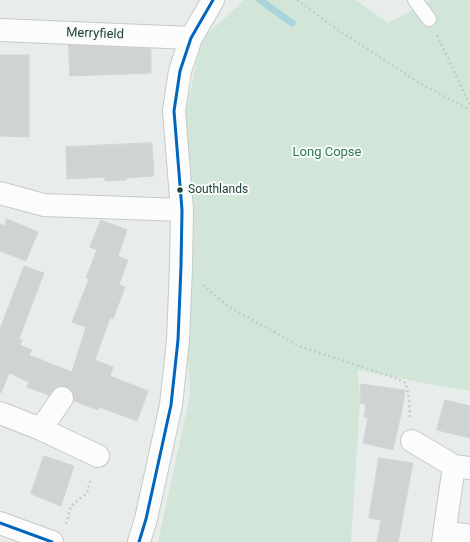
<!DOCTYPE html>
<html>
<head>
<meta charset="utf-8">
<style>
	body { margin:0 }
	canvas { display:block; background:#e8edeb }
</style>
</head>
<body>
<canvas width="470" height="542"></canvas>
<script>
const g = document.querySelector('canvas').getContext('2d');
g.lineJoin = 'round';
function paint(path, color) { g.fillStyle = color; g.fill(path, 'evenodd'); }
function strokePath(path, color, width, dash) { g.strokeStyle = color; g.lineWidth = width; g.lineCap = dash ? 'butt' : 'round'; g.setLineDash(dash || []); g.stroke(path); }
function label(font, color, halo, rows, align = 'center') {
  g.font = font + ' Roboto,sans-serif'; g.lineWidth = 4; g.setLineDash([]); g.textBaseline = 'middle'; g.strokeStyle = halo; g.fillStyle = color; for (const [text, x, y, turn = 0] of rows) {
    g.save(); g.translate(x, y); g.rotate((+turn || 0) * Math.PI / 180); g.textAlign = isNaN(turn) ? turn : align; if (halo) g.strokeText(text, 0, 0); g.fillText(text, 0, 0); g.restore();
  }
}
const green = new Path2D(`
	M 244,0 L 356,0 L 388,23 L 431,0 L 470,0 L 470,391 L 429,384 L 358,370 L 360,403 L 351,542 L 158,542 L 190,395 L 187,337 L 192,258 L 185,177 L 183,123 L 191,89 L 201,40 Z`);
const stream = new Path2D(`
	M 260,0 L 292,23`);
const building = new Path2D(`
	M 69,45 L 151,49 L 151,73 L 70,76 Z
	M 0,55 L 29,55 L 29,137 L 0,136 Z
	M 152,143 L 154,176 L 126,178 L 126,180 L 105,181 L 105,177 L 67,179 L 66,147 Z
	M 7,219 L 38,232 L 26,261 L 0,251 L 0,224 L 4,226 Z
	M 101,220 L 127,230 L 118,256 L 128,260 L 119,285 L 125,287 L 113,319 L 110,318 L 95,360 L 113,367 L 110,376 L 148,391 L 137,421 L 99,407 L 98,410 L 74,401 L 74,399 L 73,393 L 69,387 L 63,386 L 57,387 L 52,391 L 49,395 L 27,387 L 29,382 L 9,373 L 1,393 L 0,392 L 0,329 L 24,266 L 44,273 L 19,339 L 22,340 L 20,345 L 32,350 L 29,355 L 72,372 L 86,327 L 72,322 L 89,279 L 86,278 L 97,250 L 90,247 Z
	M 361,384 L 405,390 L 403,405 L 393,450 L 363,443 L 368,418 L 364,417 L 366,404 L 360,403 Z
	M 445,400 L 470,406 L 470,438 L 437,430 Z
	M 44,456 L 74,466 L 61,506 L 31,494 Z
	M 379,458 L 413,463 L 398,542 L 377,542 L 381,520 L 369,518 Z`);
const path = new Path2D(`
	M 297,0 L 338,30 L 421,84 L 470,110
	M 437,35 L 470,105
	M 203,285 L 226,305 L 299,346 L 395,378 L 406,383 L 409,400 L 410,418
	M 66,524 L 71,506 L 87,493 L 91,478`);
const service = new Path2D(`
	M 415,0 L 429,19`);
const minor = new Path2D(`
	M 0,30 L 191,38
	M 0,193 L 44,205 L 182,210
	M 0,413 L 41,429 L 98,456
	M 41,429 L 62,398
	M 412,441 L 454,466 L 470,468
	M 445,532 L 470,536
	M 139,542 L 146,519 L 171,405 L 178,340 L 181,266 L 182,210 L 174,111 L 180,71 L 191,38 L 213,0
	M 443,542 L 454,466`);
const tertiary = new Path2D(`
	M 0,523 L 52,542`);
const bus1 = new Path2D(`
	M 0,523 L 52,542
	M 139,542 L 146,519 L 171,405 L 178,340 L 181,266 L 182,210 L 174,111 L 180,71 L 191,38 L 213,0`);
const markers = [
	[180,190,3.5,"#24423a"]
];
const busNames = [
	["Southlands",188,190]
];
const streetNames = [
	["Merryfield",95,34,2]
];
const parkNames = [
	["Long Copse",327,153]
];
paint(green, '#d1e6d8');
strokePath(stream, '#a9d4db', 7);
paint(building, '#cfd4d2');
strokePath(building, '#d1d6d4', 1);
strokePath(service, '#c5cac8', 16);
strokePath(minor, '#c5cac8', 24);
strokePath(tertiary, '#c5cac8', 24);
strokePath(path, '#c3ccca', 2.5, [2, 3]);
strokePath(service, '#fcfcfc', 14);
strokePath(minor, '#fcfcfc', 22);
strokePath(tertiary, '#fcfcfc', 22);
strokePath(bus1, '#0065bd', 3);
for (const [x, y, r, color] of markers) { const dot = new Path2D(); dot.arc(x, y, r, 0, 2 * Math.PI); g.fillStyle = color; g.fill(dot); strokePath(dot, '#f7fbf9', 1.5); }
label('12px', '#24423a', '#f7fbf9', busNames, 'left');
label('13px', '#24423a', '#f7fbf9', streetNames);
label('13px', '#2d7a4b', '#f7fbf9', parkNames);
</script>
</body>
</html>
